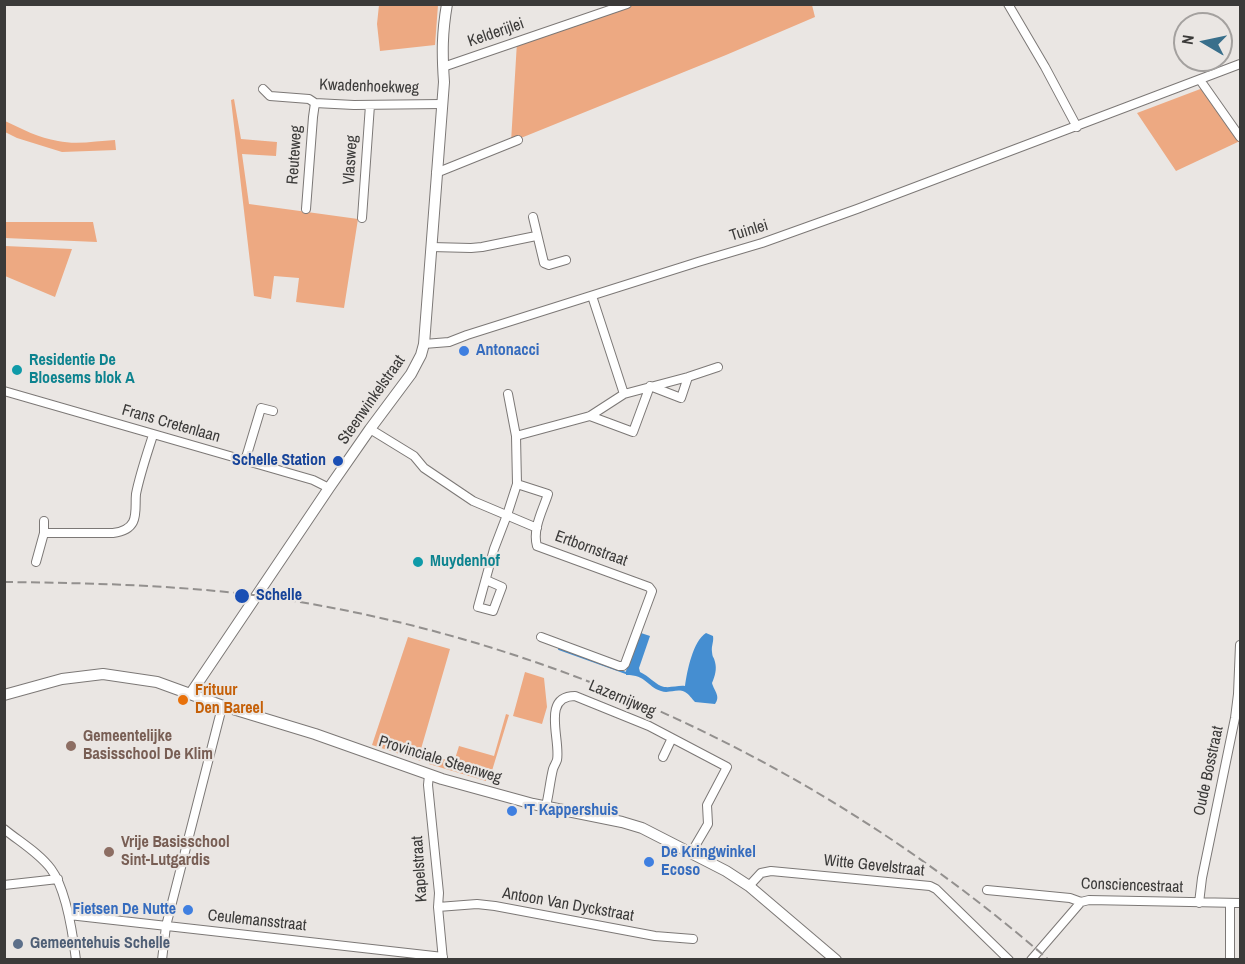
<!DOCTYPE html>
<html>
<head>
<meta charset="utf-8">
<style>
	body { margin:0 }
	#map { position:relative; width:1245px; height:964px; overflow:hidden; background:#eae6e3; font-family:"Archivo Narrow",sans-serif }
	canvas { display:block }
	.frame { position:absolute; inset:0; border:6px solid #3b3a39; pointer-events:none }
	.north { position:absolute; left:1173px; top:12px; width:60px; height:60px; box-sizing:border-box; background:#eae6e3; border:2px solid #a4a19f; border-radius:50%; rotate:279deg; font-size:16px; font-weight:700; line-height:24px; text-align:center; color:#3b3a39 }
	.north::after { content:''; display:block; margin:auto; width:21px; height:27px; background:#396f8b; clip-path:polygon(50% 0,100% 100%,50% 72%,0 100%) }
</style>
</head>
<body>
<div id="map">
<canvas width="1245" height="964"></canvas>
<div class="frame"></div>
<div class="north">N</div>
</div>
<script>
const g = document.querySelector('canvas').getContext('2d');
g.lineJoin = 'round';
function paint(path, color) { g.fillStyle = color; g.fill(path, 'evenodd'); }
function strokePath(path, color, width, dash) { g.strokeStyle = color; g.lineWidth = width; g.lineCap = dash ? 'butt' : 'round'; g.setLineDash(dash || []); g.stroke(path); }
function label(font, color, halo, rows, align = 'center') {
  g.font = font + ' "Archivo Narrow",sans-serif'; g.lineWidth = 4.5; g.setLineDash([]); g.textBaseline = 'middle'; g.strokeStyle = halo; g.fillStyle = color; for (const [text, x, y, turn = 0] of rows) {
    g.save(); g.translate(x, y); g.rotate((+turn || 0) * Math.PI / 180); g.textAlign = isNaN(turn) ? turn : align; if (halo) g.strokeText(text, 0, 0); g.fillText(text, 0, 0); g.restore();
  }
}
const green = new Path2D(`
	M 379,5 L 438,5 L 435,45 L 380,51 L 377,24 Z
	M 627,5 L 812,5 L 815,17 L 726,55 L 511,142 L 517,42 Z
	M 1203,88 L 1240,141 L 1176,171 L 1137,113 Z
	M 234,99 L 241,139 L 277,142 L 276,156 L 242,154 L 249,204 L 358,219 L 344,308 L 296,302 L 299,278 L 274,276 L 271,299 L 254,296 L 231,100 Z
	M 5,121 C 22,129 39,138 58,141 C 76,145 97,141 115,140 L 116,150 L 62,152 L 17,138 L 5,132 Z
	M 5,222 L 93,222 L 97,242 L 5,238 Z
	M 5,246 L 72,249 L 55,297 L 5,276 Z
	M 408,637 L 450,649 L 421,749 L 422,752 L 421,761 L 372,745 Z
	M 525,672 L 544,678 L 547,707 L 542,724 L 513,716 Z
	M 506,714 L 509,715 L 491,774 L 488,773 L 486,781 L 429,764 L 430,755 L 454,762 L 459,746 L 494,756 Z`);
const water = new Path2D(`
	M 641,633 L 650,636 L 639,668 L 640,672 C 649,676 654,683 661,686 C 668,689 678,685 685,686 C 687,671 693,641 706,633 L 713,636 C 714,642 711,646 712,652 C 713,660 713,654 715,662 C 717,669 715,676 712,683 C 714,691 721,696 715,704 L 695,702 C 692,699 689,694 685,692 C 677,688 669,694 661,691 C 646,686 647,675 626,675 L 626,671 Z`);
const stream = new Path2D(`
	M 559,649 L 626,673`);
const minor = new Path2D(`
	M 1008,4 L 1045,67 L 1077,127
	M 443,67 L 627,4
	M 1200,80 L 1240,137
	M 263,89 L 270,96 L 309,99 L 315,103 L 354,105 L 442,104
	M 436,173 L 518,140
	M 306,209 L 313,117 L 315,103
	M 533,217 L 544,263 L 549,265 L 566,260
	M 362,218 L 370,105
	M 431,247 L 471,248 L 482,247 L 536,236
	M 592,296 L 624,394
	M 424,344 L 449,342 L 467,335 L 698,262 L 762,243 L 857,209 L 1240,64
	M 4,391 L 313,480 L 329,488
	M 590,416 L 633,432 L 650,386 L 681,398 L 688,377
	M 370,429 L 414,456 L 424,468 L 473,501 L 537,528
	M 516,436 L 590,416 L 624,394 L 688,377 L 718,367
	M 245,461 L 261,408 L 273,411
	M 517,484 L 548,494 C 543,510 532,529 537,546 L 649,587 L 652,591 L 625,664 L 623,666 L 619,666 L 541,637
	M 44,533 L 44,521
	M 36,562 L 44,533 L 113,533 C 121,532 129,530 133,522 C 137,514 135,503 136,494 C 140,474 147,454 153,435
	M 486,580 L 502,587 L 493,611 L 478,607 L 494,549 L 507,515 L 517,484 L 516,436 L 508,394
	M 663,757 L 672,738
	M 429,775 L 428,785 L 439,893 L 438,907 L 443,960
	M 546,806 C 549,794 550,781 553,769 C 554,766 556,763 557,760 C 561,740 541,696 575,696 L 649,726 L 727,767 L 707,805 L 708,824 L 691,853
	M 4,829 C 20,842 39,853 51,869 C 66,889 73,935 76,960
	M 4,885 L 58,879
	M 749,886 L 761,873 L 771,871 L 930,886 L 936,889 L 1009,960
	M 987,890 L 1070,898 L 1081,902 L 1089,900 L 1240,903
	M 1199,903 L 1202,878 L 1235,718 L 1238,694 L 1240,645
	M 438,907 L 477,904 L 495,906 L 655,936 L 693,939
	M 69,915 L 443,957
	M 162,960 L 166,926 L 220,715 L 223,706
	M 1031,960 L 1081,902
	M 1230,960 L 1230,903`);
const tertiary = new Path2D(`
	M 191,693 L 329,488 L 370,429 L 411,374 L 421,355 L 424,344 L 444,82 C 442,53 442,33 447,4
	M 4,695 L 62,679 L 103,674 L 157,682 L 223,706 L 315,734 L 442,779 L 533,804 L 622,822 L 642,828 L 726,871 L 749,886 L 836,960`);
const rail = new Path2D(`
	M 4,582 C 90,583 176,585 261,596 C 553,637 827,767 1049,960`);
const markers = [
	[464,351,6,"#3f7fe0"],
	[17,370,6,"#0f9aa8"],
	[338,461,6,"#1a4fb4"],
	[418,562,6,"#0f9aa8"],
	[242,596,8,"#1a4fb4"],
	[183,700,6,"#e8710a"],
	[71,746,6,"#8d6e63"],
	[512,811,6,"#3f7fe0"],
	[109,852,6,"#8d6e63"],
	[649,862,6,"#3f7fe0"],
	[188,910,6,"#3f7fe0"],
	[18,944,6,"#5c6f8a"]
];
const streetNames = [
	["Kelderijlei",496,33,-19],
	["Kwadenhoekweg",369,87,2],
	["Reuteweg",295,155,-86],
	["Vlasweg",351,160,-86],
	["Tuinlei",749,231,-17],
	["Steenwinkelstraat",372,400,-55],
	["Frans Cretenlaan",171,424,16],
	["Ertbornstraat",591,549,20],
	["Lazernijweg",622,699,23],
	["Provinciale Steenweg",440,760,17],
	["Oude Bosstraat",1209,771,-78],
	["Witte Gevelstraat",874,866,6],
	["Kapelstraat",420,869,-94],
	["Consciencestraat",1132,886,2],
	["Antoon Van Dyckstraat",568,905,10],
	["Ceulemansstraat",257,921,6]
];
const shopNames = [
	["Antonacci",476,351],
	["'T Kappershuis",524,811],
	["De Kringwinkel",661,853],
	["Ecoso",661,871],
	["Fietsen De Nutte",176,910,"right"]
];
const cultureNames = [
	["Residentie De",29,361],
	["Bloesems blok A",29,379],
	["Muydenhof",430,562]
];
const transitNames = [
	["Schelle Station",326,461],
	["Schelle",256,596,"left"]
];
const foodNames = [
	["Frituur",195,691],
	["Den Bareel",195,709]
];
const educationNames = [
	["Gemeentelijke",83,737],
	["Basisschool De Klim",83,755],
	["Vrije Basisschool",121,843],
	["Sint-Lutgardis",121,861]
];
const serviceNames = [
	["Gemeentehuis Schelle",30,944]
];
paint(green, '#eda982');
paint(water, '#458ed1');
strokePath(stream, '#458ed1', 2);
strokePath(minor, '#7c7876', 10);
strokePath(tertiary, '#7c7876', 12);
strokePath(minor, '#fff', 8);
strokePath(tertiary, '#fff', 10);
strokePath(rail, '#93908e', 2, [9, 4.5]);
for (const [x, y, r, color] of markers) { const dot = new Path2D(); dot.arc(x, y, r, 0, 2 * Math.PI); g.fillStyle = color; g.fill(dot); strokePath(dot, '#eae6e3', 2); }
label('16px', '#3b3a39', '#eae6e3', streetNames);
label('bold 16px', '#366cbe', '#eae6e3', shopNames, 'left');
label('bold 16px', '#0d838f', '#eae6e3', cultureNames, 'left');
label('bold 16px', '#164399', '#eae6e3', transitNames, 'right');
label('bold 16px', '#c56008', '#eae6e3', foodNames, 'left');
label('bold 16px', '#785e54', '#eae6e3', educationNames, 'left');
label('bold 16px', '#4e5e75', '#eae6e3', serviceNames, 'left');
</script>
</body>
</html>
